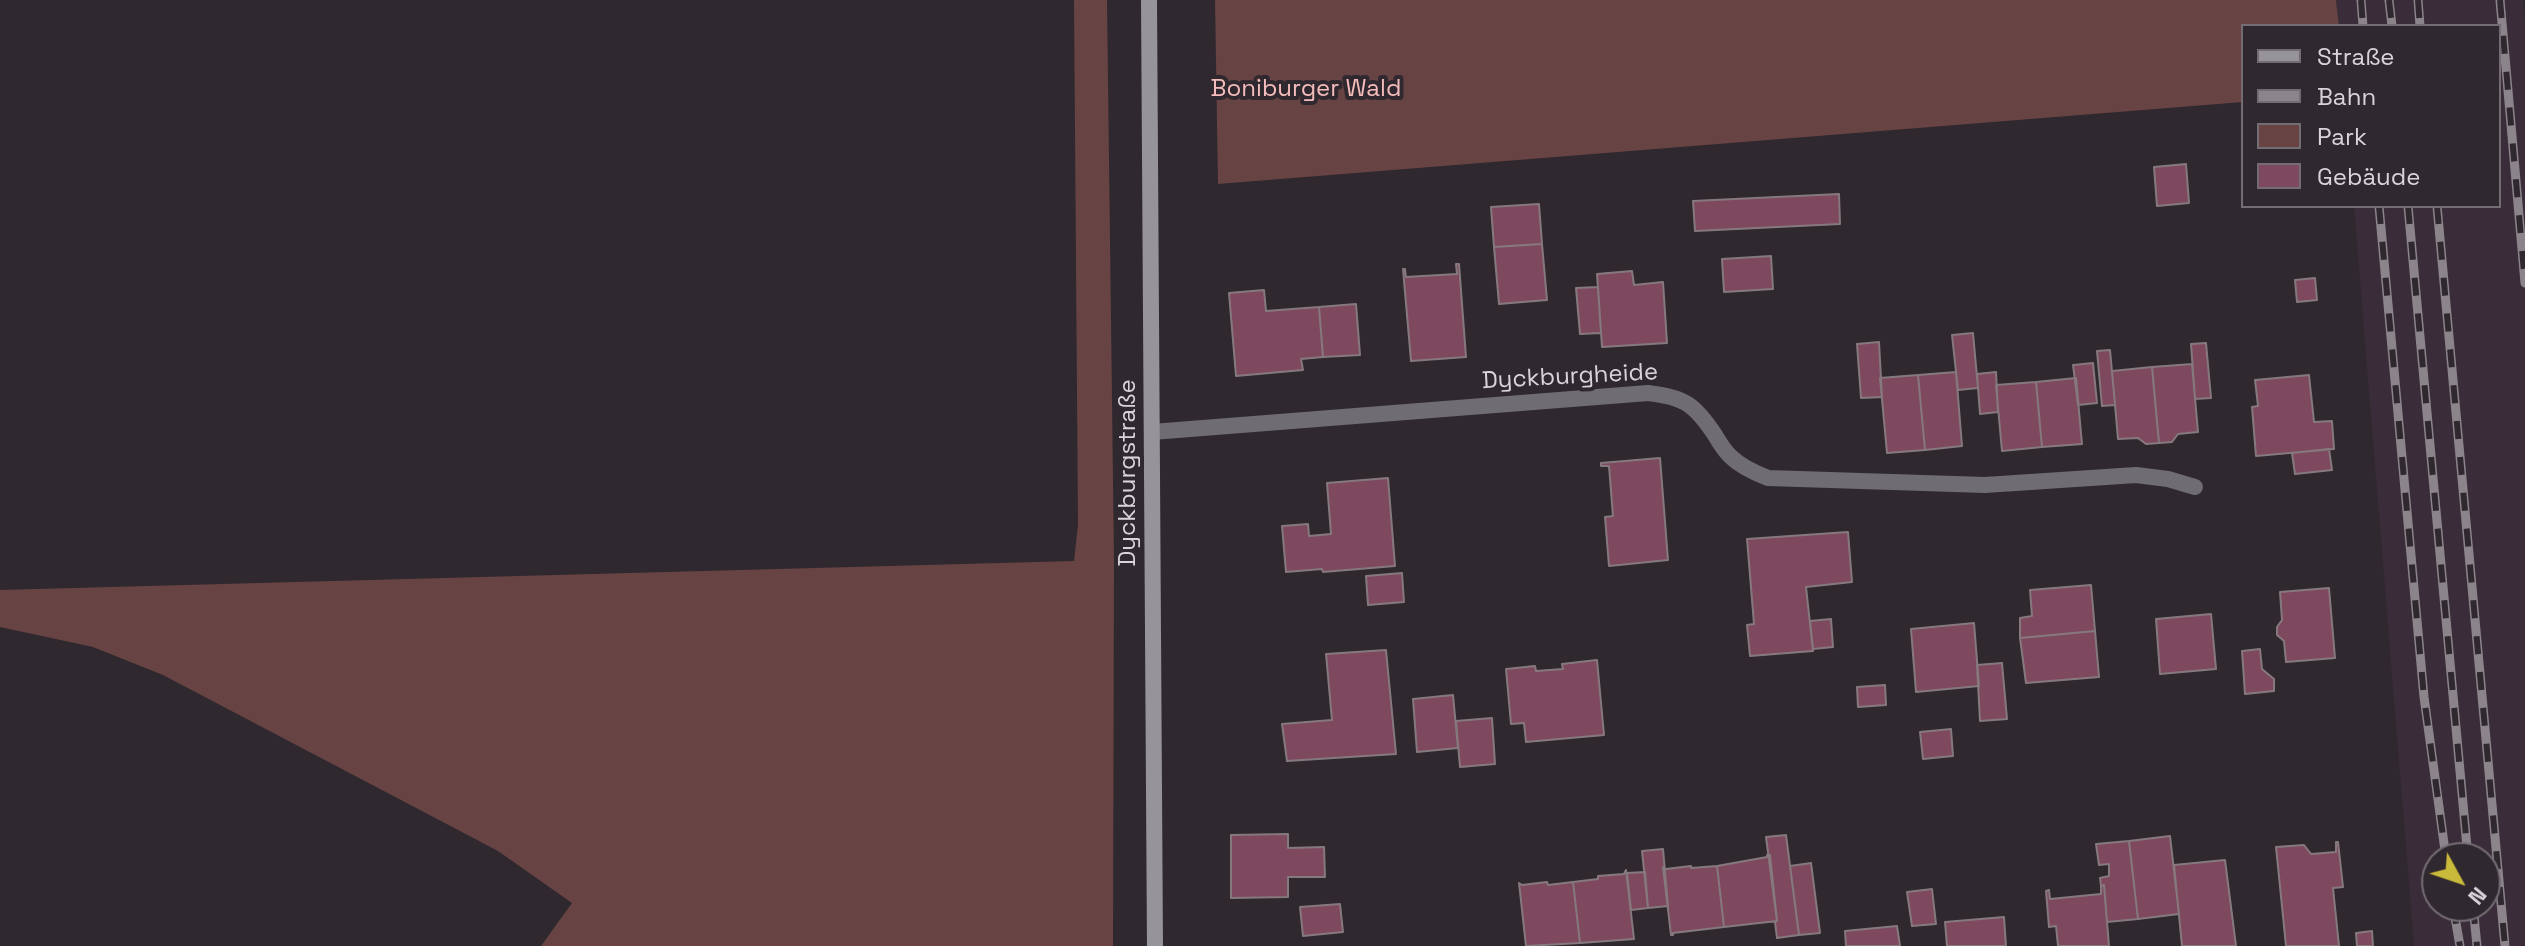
<!DOCTYPE html>
<html>
<head>
<meta charset="utf-8">
<style>
	body { margin:0 }
	#map { position:relative; width:2525px; height:946px; overflow:hidden; background:#2f282f; font-family:"Space Grotesk",sans-serif }
	canvas { display:block }
	.legend { position:absolute; left:2241px; top:24px; width:260px; height:184px; box-sizing:border-box; background:#2f282f; border:2px solid #736d73; margin:0; padding:10px 14px; list-style:none; font-size:24px; color:#d9d4d9 }
	.legend li { display:flex; align-items:center; gap:16px; height:40px }
	.legend b { width:40px; border:2px solid #736d73 }
	.north { position:absolute; left:2421px; top:842px; width:80px; height:80px; box-sizing:border-box; background:#2f282f; border:2px solid #736d73; border-radius:50%; rotate:130deg; font-size:22px; font-weight:700; line-height:32px; text-align:center; color:#d9d4d9 }
	.north::after { content:''; display:block; margin:auto; width:28px; height:36px; background:#c9ba3a; clip-path:polygon(50% 0,100% 100%,50% 72%,0 100%) }
</style>
</head>
<body>
<div id="map">
<canvas width="2525" height="946"></canvas>
<ul class="legend">
<li><b style="height:10px;background:#96939b"></b>Straße</li>
<li><b style="height:10px;background:#8b858b"></b>Bahn</li>
<li><b style="height:22px;background:#674443"></b>Park</li>
<li><b style="height:22px;background:#7e495e"></b>Gebäude</li>
</ul>
<div class="north">N</div>
</div>
<script>
const g = document.querySelector('canvas').getContext('2d');
g.lineJoin = 'round';
function paint(path, color) { g.fillStyle = color; g.fill(path, 'evenodd'); }
function strokePath(path, color, width, dash) { g.strokeStyle = color; g.lineWidth = width; g.lineCap = dash ? 'butt' : 'round'; g.setLineDash(dash || []); g.stroke(path); }
function label(font, color, halo, rows, align = 'center') {
  g.font = font + ' "Space Grotesk",sans-serif'; g.lineWidth = 8; g.setLineDash([]); g.textBaseline = 'middle'; g.strokeStyle = halo; g.fillStyle = color; for (const [text, x, y, turn = 0] of rows) {
    g.save(); g.translate(x, y); g.rotate((+turn || 0) * Math.PI / 180); g.textAlign = isNaN(turn) ? turn : align; if (halo) g.strokeText(text, 0, 0); g.fillText(text, 0, 0); g.restore();
  }
}
const built = new Path2D(`
	M 2336,0 L 2523,0 L 2525,24 L 2525,946 L 2414,946 L 2354,206 L 2499,206 L 2499,26 L 2339,26 ZM 2437,858 L 2485,858 L 2485,906 L 2437,906 Z`);
const green = new Path2D(`
	M 1074,0 L 1107,0 L 1114,560 L 1113,946 L 541,946 L 572,903 L 498,851 L 163,675 L 93,647 L 0,627 L 0,590 L 1074,561 L 1078,525 Z
	M 1215,0 L 2336,0 L 2339,26 L 2243,26 L 2243,102 L 1218,184 Z`);
const building = new Path2D(`
	M 2186,164 L 2189,203 L 2157,206 L 2154,167 Z
	M 1839,194 L 1840,224 L 1695,231 L 1693,201 Z
	M 1539,204 L 1542,244 L 1494,247 L 1491,207 Z
	M 1542,244 L 1547,300 L 1499,304 L 1494,247 Z
	M 1771,256 L 1773,289 L 1724,292 L 1722,259 Z
	M 1456,264 L 1459,264 L 1466,357 L 1411,361 L 1403,269 L 1405,269 L 1406,277 L 1457,274 Z
	M 1632,271 L 1634,285 L 1663,282 L 1667,343 L 1602,347 L 1597,274 Z
	M 2315,278 L 2317,300 L 2297,302 L 2295,280 Z
	M 1598,287 L 1601,333 L 1580,334 L 1576,288 Z
	M 1264,290 L 1266,311 L 1319,307 L 1323,357 L 1301,359 L 1303,370 L 1236,376 L 1229,293 Z
	M 1356,304 L 1360,355 L 1323,357 L 1319,307 Z
	M 1973,333 L 1978,388 L 1958,390 L 1952,335 Z
	M 1879,342 L 1882,397 L 1861,398 L 1857,344 Z
	M 2206,343 L 2211,398 L 2195,399 L 2191,344 Z
	M 2110,350 L 2115,405 L 2102,406 L 2097,351 Z
	M 2093,363 L 2097,403 L 2078,405 L 2073,365 Z
	M 2192,364 L 2198,432 L 2178,434 L 2172,442 L 2159,443 L 2152,367 Z
	M 2152,367 L 2159,443 L 2146,444 L 2138,438 L 2118,439 L 2112,371 Z
	M 1956,372 L 1962,446 L 1925,450 L 1918,375 Z
	M 1996,372 L 1998,412 L 1980,414 L 1977,374 Z
	M 1918,375 L 1925,450 L 1887,453 L 1880,378 Z
	M 2309,375 L 2314,422 L 2332,421 L 2334,449 L 2256,456 L 2252,407 L 2258,406 L 2255,380 Z
	M 2076,378 L 2082,444 L 2042,447 L 2036,382 Z
	M 2036,382 L 2042,447 L 2002,451 L 1996,385 Z
	M 2329,449 L 2332,470 L 2295,474 L 2292,453 Z
	M 1660,458 L 1668,560 L 1609,566 L 1605,517 L 1613,516 L 1609,466 L 1601,466 L 1601,463 Z
	M 1388,478 L 1395,566 L 1323,572 L 1322,569 L 1286,572 L 1282,526 L 1308,524 L 1309,536 L 1331,534 L 1327,483 Z
	M 1848,532 L 1852,582 L 1806,587 L 1813,651 L 1750,656 L 1747,625 L 1754,624 L 1747,539 Z
	M 1402,573 L 1404,602 L 1368,605 L 1366,576 Z
	M 2091,585 L 2095,631 L 2020,638 L 2020,618 L 2032,616 L 2030,590 Z
	M 2329,588 L 2335,658 L 2286,662 L 2284,641 L 2277,635 L 2277,627 L 2282,620 L 2280,592 Z
	M 2211,614 L 2216,669 L 2160,674 L 2156,619 Z
	M 1831,619 L 1833,647 L 1813,649 L 1810,621 Z
	M 1974,623 L 1979,686 L 1916,692 L 1911,629 Z
	M 2095,631 L 2099,677 L 2026,683 L 2020,638 Z
	M 2260,649 L 2262,669 L 2274,679 L 2274,691 L 2245,694 L 2242,651 Z
	M 1386,650 L 1396,754 L 1287,761 L 1282,724 L 1332,720 L 1326,654 Z
	M 1597,660 L 1604,735 L 1526,742 L 1524,723 L 1511,724 L 1506,669 L 1535,666 L 1536,671 L 1563,669 L 1562,664 Z
	M 2002,663 L 2007,719 L 1980,721 L 1977,665 Z
	M 1885,685 L 1886,705 L 1858,707 L 1857,687 Z
	M 1453,695 L 1458,748 L 1417,752 L 1413,699 Z
	M 1492,718 L 1495,764 L 1460,767 L 1456,721 Z
	M 1951,729 L 1953,756 L 1923,759 L 1920,732 Z
	M 1288,834 L 1288,848 L 1324,847 L 1325,877 L 1288,877 L 1288,897 L 1231,898 L 1231,835 Z
	M 1786,835 L 1799,935 L 1777,938 L 1775,922 L 1777,921 L 1766,837 Z
	M 2170,836 L 2179,914 L 2138,919 L 2129,841 Z
	M 2129,841 L 2138,919 L 2107,922 L 2104,885 L 2101,886 L 2100,878 L 2109,876 L 2109,864 L 2099,865 L 2096,844 Z
	M 2336,842 L 2338,842 L 2343,887 L 2333,888 L 2339,946 L 2286,946 L 2276,847 L 2304,845 L 2311,854 L 2336,852 Z
	M 1663,849 L 1668,906 L 1648,908 L 1642,851 Z
	M 1767,855 L 1770,855 L 1777,921 L 1724,927 L 1717,866 L 1767,857 Z
	M 2225,860 L 2236,946 L 2182,946 L 2174,865 Z
	M 1811,863 L 1820,933 L 1799,935 L 1790,866 Z
	M 1691,866 L 1691,868 L 1717,866 L 1724,927 L 1673,933 L 1673,935 L 1671,935 L 1663,867 L 1666,869 Z
	M 1626,870 L 1634,939 L 1580,943 L 1573,882 L 1598,879 L 1598,876 L 1624,874 Z
	M 1645,872 L 1648,908 L 1631,910 L 1627,873 Z
	M 1547,882 L 1548,885 L 1573,882 L 1580,943 L 1526,946 L 1519,883 L 1522,885 Z
	M 2104,885 L 2109,946 L 2058,946 L 2056,926 L 2049,927 L 2046,891 L 2049,890 L 2050,899 L 2101,894 L 2101,886 Z
	M 1932,889 L 1936,924 L 1912,926 L 1907,892 Z
	M 1340,904 L 1343,932 L 1303,936 L 1300,907 Z
	M 2004,917 L 2006,946 L 1947,946 L 1945,922 Z
	M 1897,926 L 1900,946 L 1846,946 L 1845,931 Z
	M 2372,931 L 2373,946 L 2357,946 L 2356,933 Z`);
const street = new Path2D(`
	M 1152,432 L 1648,393 C 1685,397 1695,405 1715,435 C 1719,442 1724,450 1730,456 C 1741,467 1755,473 1768,478 L 1985,485 L 2136,475 L 2168,479 L 2195,487`);
const secondary = new Path2D(`
	M 1149,0 L 1155,946`);
const rail = new Path2D(`
	M 2361,0 L 2363,26
	M 2389,0 L 2392,26
	M 2418,0 L 2420,26
	M 2500,0 L 2525,283
	M 2379,206 L 2424,697 L 2446,858
	M 2408,206 L 2468,858
	M 2437,206 L 2505,946
	M 2453,906 L 2460,946
	M 2473,906 L 2477,946`);
const parkNames = [
	["Boniburger Wald",1306,89]
];
const streetNames = [
	["Dyckburgheide",1570,377,-3],
	["Dyckburgstraße",1128,473,-90]
];
paint(built, '#3a2d39');
paint(green, '#674443');
paint(building, '#7e495e');
strokePath(building, '#86797e', 2);
strokePath(street, '#6f6d72', 16);
strokePath(secondary, '#96939b', 16);
strokePath(rail, '#8b858b', 9);
strokePath(rail, '#2f282f', 6, [18]);
label('24px', '#f4bcba', '#2f282f', parkNames);
label('24px', '#d9d4d9', '#2f282f', streetNames);
</script>
</body>
</html>
